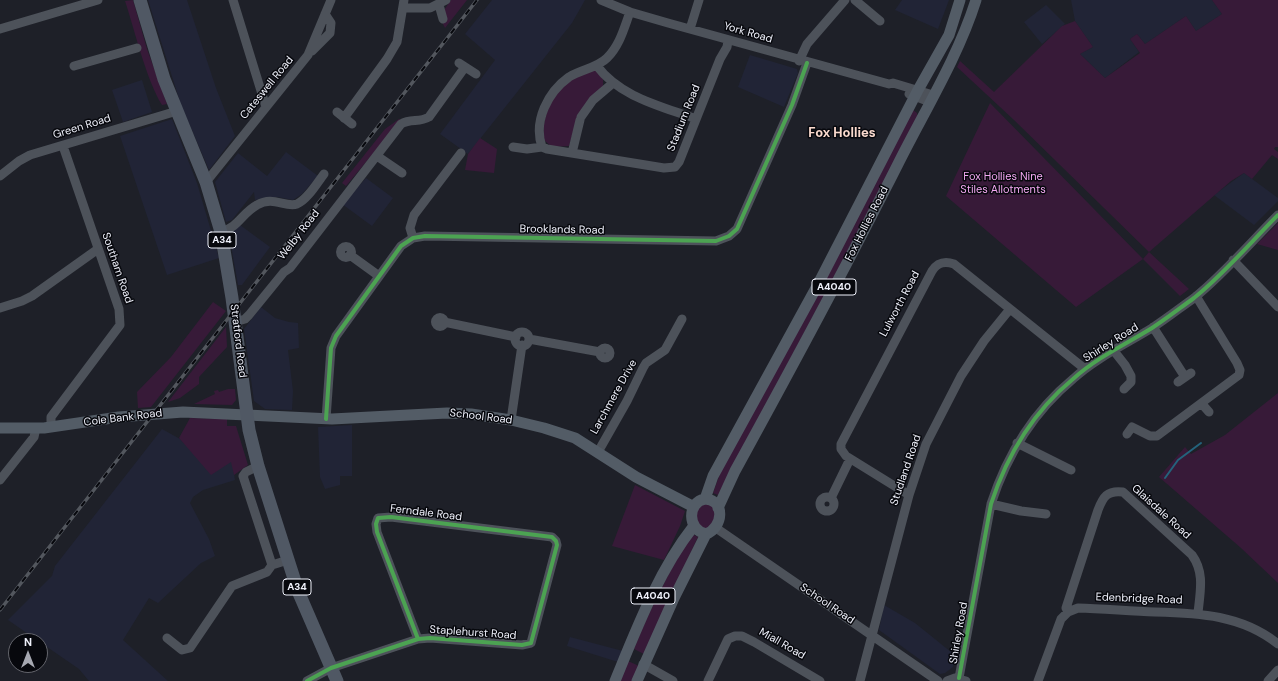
<!DOCTYPE html>
<html>
<head>
<meta charset="utf-8">
<style>
	body { margin:0 }
	#map { position:relative; width:1278px; height:681px; overflow:hidden; background:#1e2028; font-family:"DM Sans",sans-serif }
	canvas { display:block }
	.north { position:absolute; left:8px; top:633px; width:40px; height:40px; box-sizing:border-box; background:#07080d; border:1px solid #64656c; border-radius:50%; rotate:0deg; font-size:11px; font-weight:700; line-height:16px; text-align:center; color:#eff1fb }
	.north::after { content:''; display:block; margin:auto; width:14px; height:18px; background:#a6a8b1; clip-path:polygon(50% 0,100% 100%,50% 72%,0 100%) }
</style>
</head>
<body>
<div id="map">
<canvas width="1278" height="681"></canvas>
<div class="north">N</div>
</div>
<script>
const g = document.querySelector('canvas').getContext('2d');
g.lineJoin = 'round';
function paint(path, color) { g.fillStyle = color; g.fill(path, 'evenodd'); }
function strokePath(path, color, width, dash) { g.strokeStyle = color; g.lineWidth = width; g.lineCap = dash ? 'butt' : 'round'; g.setLineDash(dash || []); g.stroke(path); }
function label(font, color, halo, rows, align = 'center') {
  g.font = font + ' "DM Sans",sans-serif'; g.lineWidth = 3; g.setLineDash([]); g.textBaseline = 'middle'; g.strokeStyle = halo; g.fillStyle = color; for (const [text, x, y, turn = 0] of rows) {
    g.save(); g.translate(x, y); g.rotate((+turn || 0) * Math.PI / 180); g.textAlign = isNaN(turn) ? turn : align; if (halo) g.strokeText(text, 0, 0); g.fillText(text, 0, 0); g.restore();
  }
}
const built = new Path2D(`
	M 148,0 L 187,0 L 216,88 L 235,136 L 209,170 L 181,105 Z
	M 492,0 L 585,0 L 572,23 L 468,154 L 440,134 L 495,60 L 465,34 Z
	M 902,0 L 949,0 L 938,29 L 895,10 Z
	M 1071,0 L 1212,0 L 1222,14 L 1196,31 L 1186,16 L 1145,44 L 1137,34 L 1130,39 L 1139,52 L 1105,78 L 1080,54 L 1093,47 L 1075,21 Z
	M 1046,5 L 1065,24 L 1042,44 L 1024,22 Z
	M 750,55 L 797,69 L 798,73 L 784,107 L 738,87 Z
	M 142,80 L 152,112 L 123,122 L 112,90 Z
	M 172,119 L 197,183 L 219,258 L 167,275 L 120,136 Z
	M 286,152 L 318,176 L 302,194 L 293,200 L 277,197 L 255,200 L 254,192 L 232,220 L 226,222 L 215,182 L 238,153 L 267,176 Z
	M 1244,173 L 1278,198 L 1278,201 L 1254,225 L 1214,195 Z
	M 366,178 L 393,198 L 372,226 L 342,204 Z
	M 240,225 L 270,247 L 242,285 L 238,285 L 229,234 Z
	M 261,307 L 275,318 L 289,322 L 298,323 L 299,348 L 288,350 L 293,391 L 292,410 L 265,409 L 254,401 L 244,329 Z
	M 352,425 L 352,476 L 340,476 L 340,485 L 325,489 L 320,477 L 318,427 Z
	M 162,429 L 180,439 L 195,455 L 232,461 L 235,480 L 203,490 L 193,497 L 190,503 L 209,539 L 215,556 L 201,563 L 158,603 L 149,598 L 123,640 L 168,681 L 89,681 L 79,669 L 8,620 L 52,576 L 55,566 Z
	M 884,605 L 915,623 L 956,656 L 953,667 L 945,673 L 940,674 L 879,630 Z
	M 570,637 L 623,651 L 618,662 L 567,646 Z`);
const green = new Path2D(`
	M 133,0 L 147,49 L 167,104 L 162,105 C 146,79 135,31 125,1 Z
	M 451,0 L 467,0 L 445,28 L 442,22 L 447,19 L 444,10 Z
	M 1212,0 L 1278,0 L 1278,147 L 1275,147 L 1274,149 L 1278,152 L 1278,159 L 1272,155 L 1252,179 L 1244,173 L 1231,181 L 1149,252 L 1189,289 L 1180,296 L 1143,259 L 1076,307 L 946,196 L 990,103 L 1143,259 L 1149,252 L 1014,120 L 957,67 L 960,61 L 994,92 L 1062,26 L 1075,21 L 1093,47 L 1080,54 L 1105,78 L 1140,53 L 1130,39 L 1137,34 L 1145,44 L 1186,16 L 1196,31 L 1222,14 Z
	M 595,70 L 603,79 L 603,87 L 576,122 L 569,146 L 552,147 L 544,140 C 541,116 553,91 574,78 C 580,74 588,72 595,70 Z
	M 913,110 L 917,113 L 917,120 L 718,495 L 713,493 L 722,468 Z
	M 399,119 L 401,120 L 346,186 L 342,183 L 385,129 Z
	M 480,138 L 497,149 L 494,173 L 465,170 L 468,154 Z
	M 1278,223 L 1278,250 L 1257,244 Z
	M 213,302 L 226,311 L 151,407 L 138,408 L 137,392 L 171,357 Z
	M 226,327 L 227,347 L 199,377 L 199,384 L 180,398 L 168,402 Z
	M 228,389 L 235,389 L 236,400 L 232,405 L 194,404 L 215,394 L 214,391 L 218,390 L 219,392 Z
	M 1278,393 L 1278,583 L 1241,548 L 1159,477 L 1185,447 L 1191,454 L 1225,435 Z
	M 190,418 L 227,419 L 227,426 L 236,426 L 248,465 L 234,475 L 231,462 L 211,475 L 179,438 Z
	M 635,485 L 685,511 L 680,526 L 664,560 L 612,546 Z
	M 711,503 L 717,515 L 713,527 L 700,530 L 696,515 L 699,505 Z
	M 692,534 L 698,537 L 644,654 L 634,649 C 650,609 669,571 692,534 Z
	M 628,661 L 639,666 L 633,681 L 619,681 Z`);
const stream = new Path2D(`
	M 1165,478 L 1178,460 L 1201,443`);
const minor = new Path2D(`
	M 233,0 L 266,107
	M 601,0 L 630,12 L 668,23 L 889,84 L 893,83 L 933,95
	M 855,0 L 880,21
	M 439,5 L 443,19
	M 404,8 L 430,8 L 446,0
	M 630,12 C 624,28 620,45 607,58 C 597,68 582,69 569,77 C 548,92 533,121 542,147 L 547,149 L 664,168 L 675,167 L 679,162 L 720,59 L 727,47 L 728,41
	M 0,29 L 98,0
	M 690,29 L 699,0
	M 312,51 L 330,33 L 331,23 L 325,14
	M 799,61 L 807,44 L 845,0
	M 459,63 L 476,74
	M 74,66 L 137,48
	M 597,66 C 620,97 661,106 696,119
	M 909,94 L 930,102
	M 337,112 L 352,124
	M 581,117 L 593,100 L 613,83
	M 344,118 L 387,59 L 397,42 L 404,0
	M 513,147 L 527,149 L 542,147
	M 572,153 L 580,120
	M 377,156 L 402,173
	M 0,176 L 19,161 L 30,155 L 177,111
	M 206,182 L 308,55 L 331,0
	M 221,232 C 239,227 242,213 257,205 C 273,195 285,208 297,204 C 308,199 317,183 324,174
	M 413,238 L 410,228 L 414,215 L 461,153
	M340.5 252a5.5 5.5 0 1 1 11 0a5.5 5.5 0 1 1-11 0Z
	M 350,255 L 379,276
	M 1233,260 L 1278,307
	M 0,308 L 22,301 L 32,296 L 98,249
	M435.5 322a4.5 4.5 0 1 1 9 0a4.5 4.5 0 1 1-9 0Z
	M 235,322 L 245,319 L 249,315 L 284,272 L 290,268 L 401,124 C 411,118 419,123 429,117 L 465,67
	M 444,322 L 516,337
	M 1153,327 L 1185,377
	M515 339a7 7 0 1 1 14 0a7 7 0 1 1-14 0Z
	M 529,339 L 600,352
	M600 353a5 5 0 1 1 10 0a5 5 0 1 1-10 0Z
	M 1114,351 L 1125,365 L 1131,376 L 1131,382 L 1124,389
	M 1178,382 L 1191,373
	M 1202,404 L 1209,412
	M 326,419 L 331,348 L 336,336 L 401,246 L 413,238 L 425,236 L 716,241 L 729,236 L 737,229 L 792,105 L 807,63
	M 511,420 L 522,345
	M 51,427 L 51,417 L 120,325 L 119,309 L 63,146
	M 1127,434 L 1132,427 L 1150,436 L 1157,436 L 1239,375 L 1240,370 L 1237,363 L 1196,296
	M 1017,443 L 1071,470
	M 598,452 L 627,401 L 643,368 L 646,363 L 665,350 L 682,319
	M 258,466 L 246,472 L 243,476 L 272,565
	M 0,480 L 34,437 L 36,428
	M 909,495 L 846,456 L 841,449 L 841,444 L 932,271 C 938,262 945,261 954,264 L 1085,369
	M820 504a7 7 0 1 1 14 0a7 7 0 1 1-14 0Z
	M 831,498 L 850,459
	M 991,504 L 1021,511 L 1046,514
	M 716,528 L 938,681
	M 1068,612 L 1066,608 L 1098,510 C 1103,497 1107,490 1123,492 L 1192,555 C 1205,573 1200,592 1198,613
	M 167,638 L 182,650 L 190,648 L 232,586 L 267,572 L 272,565 L 288,560
	M 643,664 L 673,681
	M 959,678 L 991,504 C 1007,455 1033,412 1073,379 C 1096,358 1126,344 1152,328 C 1166,319 1180,308 1194,298 C 1222,276 1252,241 1278,215
	M 307,681 L 331,668 L 418,639 L 430,638 L 522,645 L 531,643 L 557,545 L 556,541 L 552,537 L 391,517 L 378,518 L 376,524 L 377,532 L 418,639
	M 708,681 L 728,639 L 735,636 L 742,636 L 754,642 L 820,681
	M 860,681 L 909,495 L 926,444 L 961,376 L 984,341 L 1010,309
	M 947,681 L 955,678 L 966,681
	M 1038,681 L 1061,619 L 1068,612 L 1078,608 C 1104,609 1130,611 1155,612 C 1199,613 1242,615 1278,644
	M 1268,681 L 1278,670`);
const major = new Path2D(`
	M 0,428 L 44,428 L 119,417 L 183,412 L 332,419 L 447,413 L 471,414 L 511,420 L 544,428 L 575,438 L 636,477 L 694,507
	M 705,499 L 713,476 L 816,288 L 918,90 L 949,35 L 960,0
	M 705,499 C 726,500 723,528 706,534 C 687,530 687,502 705,499 Z
	M 718,508 L 735,471 C 791,369 846,267 898,164 C 925,110 958,57 976,0
	M 615,681 C 636,630 659,570 693,527
	M 637,681 L 674,598 L 706,534`);
const highway = new Path2D(`
	M 140,0 L 164,79 L 206,182 L 221,232 L 232,298 L 249,430 L 258,466 L 298,591 L 337,681`);
const rail = new Path2D(`
	M 0,610 L 477,0`);
const cycleway = new Path2D(`
	M 326,419 L 331,348 L 336,336 L 401,246 L 413,238 L 425,236 L 716,241 L 729,236 L 737,229 L 792,105 L 807,63
	M 959,678 L 991,504 C 1007,455 1033,412 1073,379 C 1096,358 1126,344 1152,328 C 1166,319 1180,308 1194,298 C 1222,276 1252,241 1278,215
	M 307,681 L 331,668 L 418,639 L 430,638 L 522,645 L 531,643 L 557,545 L 556,541 L 552,537 L 391,517 L 378,518 L 376,524 L 377,532 L 418,639`);
const shields = [
	[222,240,28],
	[834,287,44],
	[297,587,28],
	[653,596,44]
];
const shieldNames = [
	["A34",222,240],
	["A4040",834,287],
	["A34",297,587],
	["A4040",653,596]
];
const streetNames = [
	["York Road",748,33,16],
	["Cateswell Road",267,88,-51],
	["Stadium Road",684,118,-68],
	["Green Road",82,127,-17],
	["Fox Hollies Road",867,224,-63],
	["Brooklands Road",562,230,1],
	["Welby Road",299,235,-52],
	["Southam Road",117,268,71],
	["Lulworth Road",900,304,-62],
	["Stratford Road",238,341,83],
	["Shirley Road",1111,343,-32],
	["Larchmere Drive",614,397,-61],
	["School Road",481,417,7],
	["Cole Bank Road",123,418,-7],
	["Studland Road",906,470,-71],
	["Glaisdale Road",1161,512,42],
	["Ferndale Road",426,513,7],
	["Edenbridge Road",1139,599,2],
	["School Road",827,604,34],
	["Staplehurst Road",473,633,4],
	["Shirley Road",959,633,-80],
	["Miall Road",782,644,30]
];
const parkNames = [
	["Fox Hollies Nine",1003,177],
	["Stiles Allotments",1003,190]
];
const quarterNames = [
	["Fox Hollies",842,134]
];
paint(built, '#212436');
paint(green, '#371a38');
strokePath(stream, '#24637c', 2);
strokePath(minor, '#4d525a', 9);
strokePath(major, '#535c66', 11);
strokePath(highway, '#505864', 13);
strokePath(rail, '#53575e', 3.5);
strokePath(rail, '#07080d', 2, [6]);
strokePath(cycleway, '#4ca352', 4);
for (const [x, y, w] of shields) { const box = new Path2D(); box.roundRect(x - w / 2, y - 8, w, 16, 3); g.fillStyle = '#07080d'; g.fill(box); strokePath(box, '#eff1fb', 1); }
label('bold 10px', '#eff1fb', null, shieldNames);
label('11px', '#eff1fb', '#07080d', streetNames);
label('11px', '#f4a9f3', '#07080d', parkNames);
label('bold 13px', '#fadace', '#07080d', quarterNames);
</script>
</body>
</html>
